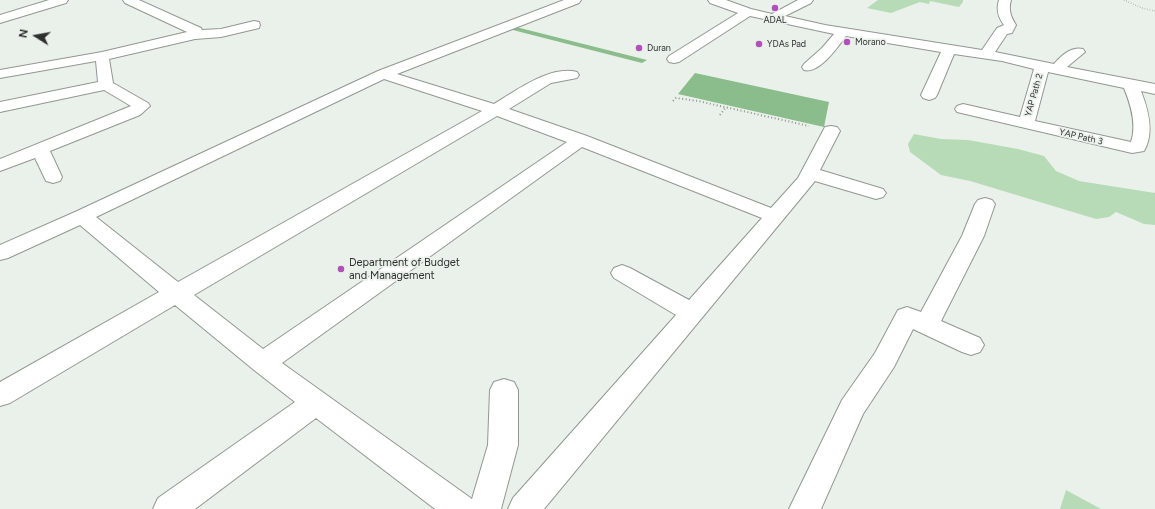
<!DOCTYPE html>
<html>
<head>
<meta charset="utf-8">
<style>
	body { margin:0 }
	#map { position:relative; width:1155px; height:509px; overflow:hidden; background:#eaf1ea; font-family:Figtree,sans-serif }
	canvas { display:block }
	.north { position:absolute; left:16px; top:16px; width:40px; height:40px; -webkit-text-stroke:3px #eaf1ea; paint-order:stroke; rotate:281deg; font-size:11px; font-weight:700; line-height:16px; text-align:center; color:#2e302e }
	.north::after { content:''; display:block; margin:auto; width:14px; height:18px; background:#2e302e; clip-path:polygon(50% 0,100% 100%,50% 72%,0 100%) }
</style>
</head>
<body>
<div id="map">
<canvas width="1155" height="509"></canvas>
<div class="north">N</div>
</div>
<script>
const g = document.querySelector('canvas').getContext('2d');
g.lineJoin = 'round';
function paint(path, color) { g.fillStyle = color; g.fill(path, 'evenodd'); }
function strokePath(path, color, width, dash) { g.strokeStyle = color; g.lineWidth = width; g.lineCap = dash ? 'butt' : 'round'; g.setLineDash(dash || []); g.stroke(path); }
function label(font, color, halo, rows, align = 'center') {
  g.font = font + ' Figtree,sans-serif'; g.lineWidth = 3.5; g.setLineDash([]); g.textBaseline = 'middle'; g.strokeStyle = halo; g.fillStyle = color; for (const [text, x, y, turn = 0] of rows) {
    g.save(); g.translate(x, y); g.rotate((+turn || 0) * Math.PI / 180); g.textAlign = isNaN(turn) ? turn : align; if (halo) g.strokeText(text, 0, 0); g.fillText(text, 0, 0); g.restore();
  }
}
const green = new Path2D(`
	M 878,0 L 963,0 L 963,2 L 959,7 L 930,1 L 929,4 L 920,2 L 891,13 L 867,8 Z
	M 914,134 L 941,139 L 968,140 L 1018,149 L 1044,156 L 1056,171 L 1079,181 L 1155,193 L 1155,225 L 1144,224 L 1116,212 L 1109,217 L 1096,219 L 970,181 L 941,175 L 910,152 L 908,144 Z
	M 1066,490 L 1101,509 L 1060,509 Z`);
const water = new Path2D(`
	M 508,25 L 647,60 L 642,63 L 501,27 Z
	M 695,73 L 829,102 L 824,127 L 678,94 Z`);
const pathFar1 = new Path2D(`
	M 1124,0 L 1142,8 L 1155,11`);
const path = new Path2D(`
	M 673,101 L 676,98 L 698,101 L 809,126
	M 720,115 L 726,107`);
const minor = new Path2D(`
	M 49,0 L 68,0 L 66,3 L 0,23 L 0,15 Z
	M 123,0 L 139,0 L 201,28 L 202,30 L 221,29 L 254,21 L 259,22 L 260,25 L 259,28 L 221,37 L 195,39 L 109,59 L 113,83 L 148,103 L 150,106 L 140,115 L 50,151 L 62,177 L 60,181 L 53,183 L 46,181 L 35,158 L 0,171 L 0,159 L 131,106 L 104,90 L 0,112 L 0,102 L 98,82 L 96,61 L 0,78 L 0,70 L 102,52 L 187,32 L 125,3 Z
	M 564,0 L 581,0 L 579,3 L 397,74 L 494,104 C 516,91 550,65 577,72 L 579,75 L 577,78 L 551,83 L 509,109 L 587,136 L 771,208 L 798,178 L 825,127 L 831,126 L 837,127 L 840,131 L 820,170 L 883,189 L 886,193 L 883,197 L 876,199 L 815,181 L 544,509 L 508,509 L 513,498 L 676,315 L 614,278 L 611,273 L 614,268 L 622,265 L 630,268 L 689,300 L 762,218 L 582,147 L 282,363 L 472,499 L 488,445 L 490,390 L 494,382 L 504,379 L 514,382 L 518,390 L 518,445 L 501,509 L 435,509 L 316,418 L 195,509 L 153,509 L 158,498 L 295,402 L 254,370 L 175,305 L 10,403 L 0,406 L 0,382 L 159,292 L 80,225 L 8,258 L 0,260 L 0,245 L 75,212 L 378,71 ZM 384,79 L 482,111 L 178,282 L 96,217 ZM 497,116 L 567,142 L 263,349 L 194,295 Z
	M 708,0 L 726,0 L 751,9 L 772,14 L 798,0 L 813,0 L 811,3 L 785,16 L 825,25 L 982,50 L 997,28 L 1004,25 C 998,17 996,9 999,0 L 1011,0 C 1008,10 1011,17 1016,25 L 1012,33 L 1007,34 L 995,52 L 1054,64 C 1061,56 1071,46 1083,49 L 1085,52 L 1067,67 L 1155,84 L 1155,94 L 1141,91 C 1148,109 1155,133 1144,151 L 1132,153 L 957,112 L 955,109 L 957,106 L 963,104 L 1020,117 L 1034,69 L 1002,61 L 954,54 L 937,95 L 935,98 L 929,100 L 923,98 L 921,95 L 941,52 L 846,36 C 837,48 819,74 804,70 L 802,67 L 804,64 L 822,48 L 834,34 L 750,16 L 679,62 L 674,63 L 669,62 L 667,59 L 669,56 L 738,13 L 710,3 ZM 1048,72 L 1124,88 C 1131,105 1137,125 1131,142 L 1035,121 Z
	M 985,198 L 992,200 L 995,204 L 984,236 L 941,321 L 980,338 L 984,345 L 980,352 L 971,355 L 962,352 L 913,329 L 894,367 L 863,414 L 821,509 L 789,509 L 842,400 L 875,353 L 898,310 L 907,307 L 921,312 L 962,236 L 975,204 L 978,200 Z`);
const markers = [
	[775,8,4,"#b050b8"],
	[847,42,4,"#b050b8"],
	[759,44,4,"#b050b8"],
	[639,48,4,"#b050b8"],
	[341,269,4,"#b050b8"]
];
const farPoinames = [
	["ADAL",775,20,"center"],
	["Morano",855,42],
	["YDAs Pad",767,44],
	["Duran",647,48]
];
const farStreetnames = [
	["YAP Path 2",1034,95,-74],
	["YAP Path 3",1081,137,13]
];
const poiNames = [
	["Department of Budget",349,263],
	["and Management",349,276]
];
paint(green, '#b8dbb7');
paint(water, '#8bbc8b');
strokePath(minor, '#919791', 2);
strokePath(pathFar1, '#909490', 1.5, [0.5, 2]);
strokePath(path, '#909490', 2, [1, 2.5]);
paint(minor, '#fff');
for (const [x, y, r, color] of markers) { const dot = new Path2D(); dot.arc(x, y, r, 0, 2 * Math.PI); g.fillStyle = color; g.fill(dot); strokePath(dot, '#eaf1ea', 1.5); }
label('9px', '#2e302e', '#eaf1ea', farPoinames, 'left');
label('9px', '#2e302e', '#eaf1ea', farStreetnames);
label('11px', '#2e302e', '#eaf1ea', poiNames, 'left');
</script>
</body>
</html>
